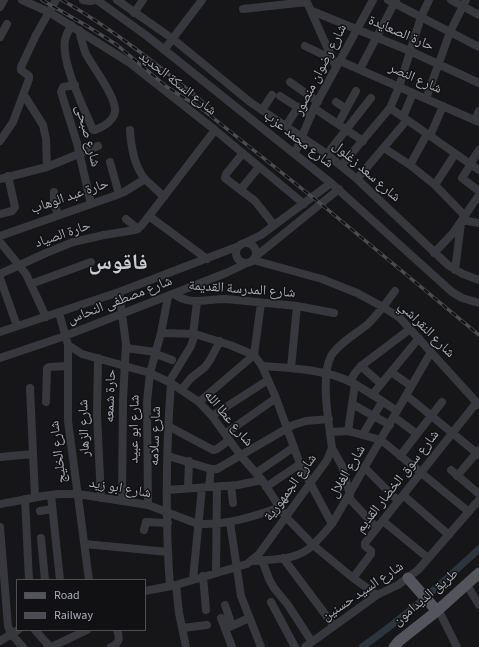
<!DOCTYPE html>
<html>
<head>
<meta charset="utf-8">
<style>
	body { margin:0 }
	#map { position:relative; width:479px; height:647px; overflow:hidden; background:#161618; font-family:"Source Sans 3",sans-serif }
	canvas { display:block }
	.legend { position:absolute; left:16px; top:579px; width:130px; height:52px; box-sizing:border-box; background:#111113; border:1px solid #4d4f55; margin:0; padding:5px 7px; list-style:none; font-size:12px; color:#a8adb8 }
	.legend li { display:flex; align-items:center; gap:8px; height:20px }
	.legend b { width:20px; border:1px solid #4d4f55 }
</style>
</head>
<body>
<div id="map">
<canvas width="479" height="647"></canvas>
<ul class="legend">
<li><b style="height:5px;background:#53555c"></b>Road</li>
<li><b style="height:5px;background:#4a4c52"></b>Railway</li>
</ul>
</div>
<script>
const g = document.querySelector('canvas').getContext('2d');
g.lineJoin = 'round';
function strokePath(path, color, width, dash) { g.strokeStyle = color; g.lineWidth = width; g.lineCap = dash ? 'butt' : 'round'; g.setLineDash(dash || []); g.stroke(path); }
function label(font, color, halo, rows, align = 'center') {
  g.font = font + ' "Source Sans 3","Noto Naskh Arabic",sans-serif'; g.lineWidth = 3; g.setLineDash([]); g.textBaseline = 'middle'; g.strokeStyle = halo; g.fillStyle = color; for (const [text, x, y, turn = 0] of rows) {
    g.save(); g.translate(x, y); g.rotate((+turn || 0) * Math.PI / 180); g.textAlign = isNaN(turn) ? turn : align; if (halo) g.strokeText(text, 0, 0); g.fillText(text, 0, 0); g.restore();
  }
}
const canal = new Path2D(`
	M 362,647 C 405,617 441,584 479,549`);
const minor = new Path2D(`
	M 22,0 L 49,12 L 130,63 L 215,130 L 304,204
	M 83,0 L 90,1 L 96,0
	M 97,0 L 147,36 L 331,183 L 452,292 L 462,298 L 479,303
	M 117,0 L 173,39 L 250,102 L 327,154 L 341,166 L 357,179 L 448,265 L 463,274 L 479,280
	M 306,0 L 336,67
	M 388,0 L 479,47
	M 451,0 L 479,15
	M 0,7 L 4,0
	M 243,9 L 307,2
	M 312,11 L 410,51 L 479,83
	M 134,13 L 143,0
	M 71,25 C 69,30 66,35 65,40 C 61,63 84,108 93,130 L 95,130 C 103,127 113,121 115,112 C 117,98 93,67 86,54 C 83,47 81,38 79,30
	M 0,37 L 7,24
	M 305,46 L 332,59
	M 164,50 L 202,0
	M 340,61 L 479,122
	M 360,69 L 396,0
	M 290,82 L 318,102
	M 75,85 L 63,87 L 61,92 L 77,143 L 91,204
	M 24,95 L 43,125 L 46,139 L 47,167
	M 280,96 L 311,116
	M 426,99 L 450,32 L 466,0
	M 336,102 L 346,109
	M 314,108 L 363,141
	M 390,108 L 479,170
	M 262,110 L 272,95
	M 403,117 L 413,93
	M 475,120 L 479,111
	M 338,124 L 356,91
	M 286,126 L 298,107
	M 130,130 C 131,147 134,166 145,179 C 151,185 158,191 164,197
	M 430,136 L 443,106
	M 0,141 L 13,122 L 29,79 L 29,76 L 21,70 L 21,67 L 36,35 L 56,0
	M 384,148 L 410,165 L 435,185 L 465,216
	M 243,153 L 226,174 L 225,178 L 255,201 L 274,225
	M 295,153 L 314,108 L 373,0
	M 327,154 L 371,98
	M 110,162 L 119,194
	M 470,164 L 479,150
	M 471,164 L 462,178 L 479,191
	M 410,165 L 427,134
	M 341,166 L 390,108 L 399,87 L 421,17 L 429,0
	M 0,179 L 47,167 L 98,146
	M 357,179 L 407,120
	M 435,185 L 455,154
	M 241,189 L 259,167
	M 54,192 L 54,202 L 58,215
	M 0,214 L 12,211 L 15,207 L 8,176
	M 149,216 L 207,259
	M 126,219 L 138,229
	M 462,220 L 479,223
	M 0,236 L 114,196 L 124,192 L 145,179
	M 0,242 L 26,274 L 46,317
	M236 253a10 10 0 1 1 20 0a10 10 0 1 1-20 0Z
	M 242,244 L 261,235 L 331,183
	M 434,253 L 453,233 L 479,195
	M 255,257 L 339,189
	M 253,260 L 322,279 L 357,293 L 383,307 L 400,318 L 479,405
	M 455,270 L 461,223
	M 0,274 L 46,253 L 73,242 L 104,235 L 135,230 L 141,226 L 149,216 L 215,130
	M 0,278 L 17,326
	M 31,284 L 91,262
	M 119,292 L 126,344 L 123,400 L 122,501
	M 174,294 C 190,306 207,299 226,299 L 297,306 L 334,313
	M 59,313 L 68,345 L 82,354 L 150,373 L 171,383 L 199,402 L 212,416 L 241,456 L 262,480 L 286,517 L 313,545 L 353,578 L 377,595
	M 0,332 L 119,292 L 239,246
	M 161,333 L 195,334 L 230,345 L 254,355 L 262,366 L 276,398 L 300,464 L 332,524
	M 193,334 L 197,302
	M 68,345 L 68,421 L 89,580
	M 126,348 L 156,352
	M 156,354 L 172,360
	M 0,358 L 65,336 L 226,273 L 247,263
	M 98,358 L 97,415 L 101,498
	M 262,366 C 288,368 320,369 344,379 C 363,387 380,400 397,411
	M 361,366 L 381,384
	M 291,368 L 297,306
	M 391,372 L 411,386
	M 169,382 L 191,346 L 195,334
	M 350,382 L 355,373 L 361,366 L 410,329
	M 30,388 L 35,497
	M 181,390 L 191,378 L 205,367 L 210,360 L 220,341
	M 372,395 L 419,338
	M 406,395 L 479,455
	M 46,402 L 47,368 L 49,367 L 68,366
	M 199,402 L 254,355 L 261,303
	M 352,404 L 390,425
	M 212,416 L 268,380
	M 394,417 L 417,434
	M 168,426 L 213,450 L 217,449 L 229,440
	M 348,431 L 355,384
	M 330,432 L 348,431 L 381,440 L 469,512
	M 225,434 L 276,398
	M 363,434 L 382,402
	M 332,448 L 342,466 L 350,495
	M 168,456 L 211,469 L 217,469 L 293,425 L 306,421 L 329,419
	M 400,456 L 442,402
	M 0,457 L 33,454
	M 365,468 L 398,501
	M 451,470 L 479,494
	M 256,473 L 294,447
	M 457,476 L 479,450
	M 231,486 L 233,503
	M 209,487 L 211,469
	M 266,487 L 300,464
	M 188,488 L 189,461
	M 167,490 L 238,485 L 262,480
	M 51,495 L 60,580
	M 403,495 L 449,535
	M 348,497 L 377,528
	M 25,499 L 29,580
	M 0,504 L 43,496 L 59,494 L 78,494 L 148,505 L 198,524 C 227,525 253,517 280,507
	M 148,505 L 147,402 L 150,373 L 161,333 L 168,297
	M 40,511 L 52,509
	M 383,521 L 428,558
	M 230,522 L 241,596 L 261,647
	M 0,527 L 8,626 L 11,634 L 23,647
	M 144,530 L 146,522 L 168,523
	M 41,538 L 45,580
	M 85,544 L 168,552
	M 283,558 L 334,626
	M 262,560 L 269,579 L 274,588 L 288,605 L 312,642
	M 252,561 C 273,559 297,561 313,545 C 320,538 326,531 332,524 L 431,352
	M 216,572 L 217,487
	M 203,576 L 206,610
	M 353,578 L 371,554 L 371,551 L 365,546 L 365,543 L 477,402
	M 193,579 L 202,488
	M 176,585 L 179,613 L 186,647
	M 170,586 C 165,519 166,451 171,383
	M 470,590 L 479,605
	M 145,591 L 176,585 L 247,564 L 259,554 L 327,460 L 332,448 C 329,424 320,377 331,356 C 339,343 356,334 368,324 C 378,314 387,302 395,291
	M 271,602 L 295,647
	M 225,605 L 232,626
	M 441,615 L 457,647
	M 221,618 L 232,647
	M 182,628 L 207,625
	M 225,629 L 249,618
	M 35,630 L 50,647
	M 0,641 L 18,630
	M 51,647 L 87,630
	M 111,647 C 120,643 120,638 117,630
	M 305,647 L 377,595 L 398,585 L 418,570 L 479,500`);
const major = new Path2D(`
	M 408,578 L 437,611
	M 394,647 L 399,641 L 437,611 L 479,573`);
const rail = new Path2D(`
	M 42,0 L 87,26 L 117,45 L 167,87 L 202,109 L 321,204 L 479,335
	M 62,0 C 116,31 163,69 210,108`);
const streetNames = [
	["حارة الصعايدة",401,34,23],
	["شارع رضوان منصور",321,70,-63],
	["شارع النصر",415,79,24],
	["شارع السكة الحديد",177,84,38],
	["شارع صبحى",87,136,75],
	["شارع محمد عزب",298,140,38],
	["شارع سعد زغلول",366,172,41],
	["حارة عبد الوهاب",70,197,-19],
	["حارة الصياد",63,235,-19],
	["شارع المدرسة القديمة",242,290,4],
	["شارع مصطفى النحاس",120,301,-21],
	["شارع النقراشي",426,330,45],
	["حارة شمعه",111,396,-88],
	["شارع عطا الله",228,419,50],
	["شارع الزهار",85,428,-92],
	["شارع ابو عبيد",135,429,-89],
	["شارع سلامه",156,436,-88],
	["شارع الخليج",59,452,-97],
	["شارع الغلال",348,472,-60],
	["شارع سوق الخضار القديم",398,482,-52],
	["شارع الجمهورية",291,488,-54],
	["شارع ابو زيد",120,489,10],
	["شارع السيد حسنين",363,592,-34],
	["طريق الديدامون",426,598,-40]
];
const townNames = [
	["فاقوس",118,264]
];
strokePath(canal, '#2c353c', 7);
strokePath(minor, '#37383d', 8);
strokePath(major, '#53555c', 11);
strokePath(rail, '#4a4c52', 3.5);
strokePath(rail, '#111113', 2, [6]);
label('14px', '#a8adb8', '#111113', streetNames);
label('bold 22px', '#c9ccd4', '#111113', townNames);
</script>
</body>
</html>
